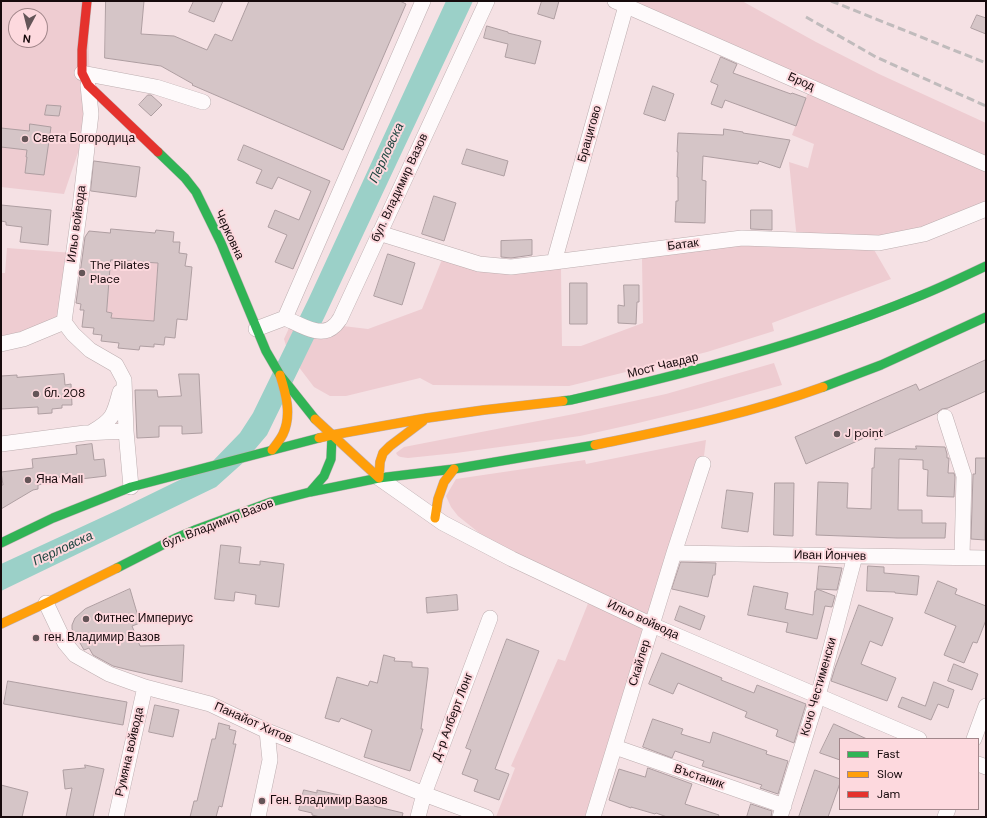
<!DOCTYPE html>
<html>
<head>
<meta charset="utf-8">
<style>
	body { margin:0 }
	#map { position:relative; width:987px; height:818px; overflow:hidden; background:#f5e1e4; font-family:"DM Sans",sans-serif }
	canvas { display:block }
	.frame { position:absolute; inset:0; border:2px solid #160a0c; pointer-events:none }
	.legend { position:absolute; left:839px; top:738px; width:140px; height:72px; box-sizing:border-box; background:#fdd9de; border:1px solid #a1868a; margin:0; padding:5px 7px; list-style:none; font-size:12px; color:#160a0c }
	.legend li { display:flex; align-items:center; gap:8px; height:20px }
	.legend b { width:20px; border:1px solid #a1868a }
	.north { position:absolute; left:8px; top:8px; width:40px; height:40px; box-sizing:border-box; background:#fdd9de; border:1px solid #a1868a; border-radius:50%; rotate:187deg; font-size:11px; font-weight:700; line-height:16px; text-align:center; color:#160a0c }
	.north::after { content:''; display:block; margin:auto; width:14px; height:18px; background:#645558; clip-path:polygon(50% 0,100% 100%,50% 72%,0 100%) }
</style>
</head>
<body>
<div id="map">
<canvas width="987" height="818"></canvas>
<div class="frame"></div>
<ul class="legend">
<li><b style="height:5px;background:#30b455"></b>Fast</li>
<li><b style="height:5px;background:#ff9f0a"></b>Slow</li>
<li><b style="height:5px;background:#e5322d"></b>Jam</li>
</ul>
<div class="north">N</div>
</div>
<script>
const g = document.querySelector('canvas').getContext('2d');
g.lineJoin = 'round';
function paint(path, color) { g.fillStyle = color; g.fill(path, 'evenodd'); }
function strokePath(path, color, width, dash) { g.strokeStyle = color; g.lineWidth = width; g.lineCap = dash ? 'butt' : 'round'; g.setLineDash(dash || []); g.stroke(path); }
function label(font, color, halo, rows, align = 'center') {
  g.font = font + ' "DM Sans",sans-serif'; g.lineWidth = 4; g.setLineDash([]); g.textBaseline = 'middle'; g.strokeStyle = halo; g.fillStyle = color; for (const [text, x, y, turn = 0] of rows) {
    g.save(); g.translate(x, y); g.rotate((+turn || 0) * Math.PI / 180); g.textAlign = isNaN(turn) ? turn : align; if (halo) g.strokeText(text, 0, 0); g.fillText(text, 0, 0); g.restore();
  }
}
const green = new Path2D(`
	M 1,1 L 87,1 L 91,114 L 64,194 L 1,187 ZM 16,16 L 40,16 L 40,40 L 16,40 Z
	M 629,1 L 742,1 L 816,42 L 879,74 L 986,123 L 986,159 Z
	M 810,87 L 986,164 L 986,209 L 924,234 L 797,240 L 789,162 L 808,168 L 814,144 L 792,135 Z
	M 742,245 L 873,248 L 891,279 L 772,323 L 774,331 L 707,352 L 569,386 L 433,385 L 420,378 L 346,396 L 330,396 L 314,387 L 298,366 L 287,349 L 284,339 L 289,328 L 343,326 L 368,329 L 422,309 L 443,257 L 561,269 L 562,346 L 581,346 L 643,323 L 642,258 Z
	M 7,248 L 73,253 L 64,322 L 1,344 L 1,273 L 5,273 Z
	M 111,260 L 158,263 L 154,321 L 111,318 L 112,313 L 107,312 Z
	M 774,363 L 782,385 L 700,408 L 634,424 L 580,436 L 456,453 L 408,458 C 403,457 398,458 396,453 L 404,447 L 574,414 L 666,394 Z
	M 706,440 L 703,464 L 593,817 L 496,817 L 515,768 L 511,766 L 558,659 L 565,661 L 591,596 L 512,559 L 458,516 L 451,507 L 446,496 L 456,479 L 585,460 L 586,464 Z`);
const water = new Path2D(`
	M 446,1 L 473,1 L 325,316 L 267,435 L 245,461 L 216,487 L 1,591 L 1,564 L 120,509 L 208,466 L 240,433 L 253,413 L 309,298 Z`);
const building = new Path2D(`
	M 106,1 L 144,1 L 141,34 L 174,36 L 207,50 L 215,34 L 232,41 L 249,1 L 400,1 L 406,4 L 343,150 L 192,85 L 193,84 L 161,66 L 105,58 Z
	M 194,1 L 223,1 L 214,22 L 189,12 Z
	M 542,1 L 559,1 L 554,19 L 538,14 Z
	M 977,15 L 986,18 L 986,34 L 971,28 Z
	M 487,26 L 508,32 L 508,33 L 541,41 L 535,64 L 505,57 L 508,44 L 484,38 Z
	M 721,57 L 737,64 L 733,73 L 791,94 L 792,93 L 806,98 L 796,126 L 725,100 L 722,108 L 711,104 L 718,85 L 711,82 Z
	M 653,86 L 674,94 L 665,121 L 644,114 Z
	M 148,95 L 151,95 L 162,105 L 151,116 L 139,105 Z
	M 47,105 L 61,106 L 59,116 L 45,115 Z
	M 30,124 L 51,127 L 44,175 L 25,173 L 27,157 L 26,157 L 27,150 L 1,147 L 1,128 L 29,131 Z
	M 724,129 L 743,132 L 743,133 L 790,140 L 780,168 L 759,161 L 758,164 L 703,156 L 702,180 L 706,181 L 705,223 L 675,222 L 676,201 L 678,201 L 678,177 L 677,177 L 678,152 L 677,152 L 678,133 L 723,135 Z
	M 244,145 L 330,181 L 293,269 L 275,262 L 287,235 L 268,227 L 275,210 L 299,220 L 311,191 L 278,177 L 272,189 L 256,183 L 262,170 L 238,160 Z
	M 467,149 L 508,161 L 504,176 L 462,164 Z
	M 94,161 L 140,167 L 136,197 L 91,191 Z
	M 434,196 L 456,203 L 444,241 L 422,234 Z
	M 1,205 L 51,210 L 48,245 L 20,242 L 22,227 L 6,225 L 6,222 L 1,221 Z
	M 751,210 L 772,210 L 772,230 L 751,229 Z
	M 111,229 L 155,233 L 156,230 L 174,232 L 173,242 L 180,242 L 179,253 L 187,254 L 185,266 L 192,267 L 187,320 L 177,319 L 175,338 L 165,337 L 164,345 L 154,344 L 154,347 L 140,346 L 139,350 L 118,348 L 119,343 L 101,341 L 102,335 L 93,334 L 94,328 L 82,327 L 84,310 L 80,310 L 81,304 L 76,303 L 85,237 L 89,231 L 110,233 ZM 111,260 L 158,263 L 154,321 L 111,318 L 112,313 L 107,312 Z
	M 532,240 L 532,255 L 511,258 L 501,257 L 501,241 Z
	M 388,254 L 415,263 L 402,305 L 374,296 Z
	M 570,283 L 587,283 L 587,324 L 570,324 Z
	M 624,285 L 639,285 L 639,302 L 637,302 L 636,324 L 618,323 L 618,305 L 624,306 Z
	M 986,360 L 986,391 L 948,408 L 942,409 L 939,411 L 937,413 L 875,440 L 875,433 L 806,464 L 795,437 L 916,384 L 919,390 Z
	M 64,374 L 65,385 L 71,384 L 72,405 L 62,405 L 62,408 L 52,409 L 52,413 L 38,414 L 38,407 L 1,409 L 1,376 L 17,375 L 17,377 Z
	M 179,374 L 199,374 L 202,433 L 182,434 L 182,426 L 159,426 L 159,437 L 137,438 L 135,390 L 157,390 L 158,397 L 181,396 Z
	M 92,444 L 94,460 L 104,459 L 106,476 L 81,479 L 81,477 L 69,478 L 68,473 L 47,483 L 38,485 L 38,489 L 33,490 L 1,509 L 1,485 L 3,485 L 1,472 L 33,468 L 32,459 L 77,454 L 76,446 Z
	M 916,446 L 945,447 L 947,454 L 947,458 L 949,458 L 948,473 L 954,473 L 955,477 L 954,497 L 927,496 L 928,470 L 923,469 L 923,460 L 899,459 L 898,510 L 922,510 L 922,523 L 946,523 L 945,538 L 897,538 L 816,535 L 818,482 L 848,483 L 847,508 L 871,509 L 872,468 L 874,468 L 875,448 L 916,449 Z
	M 976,458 L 986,458 L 985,540 L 971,539 L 973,474 L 975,474 Z
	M 775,483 L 794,483 L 793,536 L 774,535 Z
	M 727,490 L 753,493 L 748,532 L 722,528 Z
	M 221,545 L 241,547 L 239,563 L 260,565 L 260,561 L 284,564 L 279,607 L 255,604 L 256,595 L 235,592 L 234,601 L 215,599 Z
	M 681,562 L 716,563 L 715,575 L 713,575 L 708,597 L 672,589 Z
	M 819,566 L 842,568 L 837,590 L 817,589 Z
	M 868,566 L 884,567 L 884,573 L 919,576 L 917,595 L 895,593 L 895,592 L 867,591 Z
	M 938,581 L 957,589 L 955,594 L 986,606 L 986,620 L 977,643 L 973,642 L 964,663 L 944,655 L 956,626 L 925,613 Z
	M 754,586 L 788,593 L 785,609 L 813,615 L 815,591 L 816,591 L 817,589 L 835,596 L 832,607 L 825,606 L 817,639 L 786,632 L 788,623 L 748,615 Z
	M 130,589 L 140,623 L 132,626 L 140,646 L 184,645 L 182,682 L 129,670 L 113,666 L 93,655 L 89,648 L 84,650 L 72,629 L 72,625 L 75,618 L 85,609 Z
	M 457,595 L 458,610 L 427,613 L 426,598 Z
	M 859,605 L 893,618 L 882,646 L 870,641 L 861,664 L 896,678 L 887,701 L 831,681 L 835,668 Z
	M 680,606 L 705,616 L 700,630 L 675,620 Z
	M 507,639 L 539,651 L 495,769 L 509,774 L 499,800 L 474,791 L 478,780 L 462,774 L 471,750 L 466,748 Z
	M 662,653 L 722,678 L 721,680 L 754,693 L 757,685 L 806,704 L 794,743 L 776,736 L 778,730 L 745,717 L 747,712 L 678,683 L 673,694 L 649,684 Z
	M 384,655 L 395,658 L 394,661 L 412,662 L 412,667 L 428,668 L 428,673 L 421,729 L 423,729 L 410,771 L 364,757 L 372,730 L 341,718 L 339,722 L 325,718 L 337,677 L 368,686 L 370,681 L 377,683 Z
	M 954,664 L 978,674 L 972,690 L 948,681 Z
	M 8,681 L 127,702 L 123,725 L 4,704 Z
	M 934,682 L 954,690 L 948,708 L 938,704 L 931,720 L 898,707 L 902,697 L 925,706 Z
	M 155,705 L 179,710 L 173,737 L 149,732 Z
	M 653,719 L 683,729 L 681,734 L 710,743 L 713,732 L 767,751 L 766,754 L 788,761 L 778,794 L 760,788 L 762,785 L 702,766 L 704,761 L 675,751 L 672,758 L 643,747 Z
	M 219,723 L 230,726 L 229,729 L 236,731 L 233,744 L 236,744 L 222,807 L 219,806 L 216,817 L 190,817 L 194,801 L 197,801 L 212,739 L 215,739 Z
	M 834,724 L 867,739 L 840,739 L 840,760 L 820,753 Z
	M 85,765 L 104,769 L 93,817 L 66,817 L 72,788 L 65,789 L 63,770 L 85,768 Z
	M 648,768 L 692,784 L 685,804 L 719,815 L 718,817 L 667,817 L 656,813 L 655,814 L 631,807 L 631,808 L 609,800 L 619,769 L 645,777 Z
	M 815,770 L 840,779 L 840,783 L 828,817 L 799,817 Z
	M 1,785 L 28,792 L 22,817 L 1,817 Z
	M 304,790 L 317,793 L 317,790 L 375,803 L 374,806 L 403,813 L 402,817 L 320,817 L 312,815 L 312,813 L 299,810 Z
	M 751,804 L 772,811 L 771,817 L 747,817 Z`);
const street = new Path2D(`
	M 615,1 L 986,164
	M 82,73 L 156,87 L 203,102
	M 88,85 L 91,114 L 80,207 L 64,322 L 73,334 L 90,350 L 116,365 L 124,380 L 126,431 L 131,487
	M 379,233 L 479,264 L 511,267 L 554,262 L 742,238 L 879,243 L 924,234 L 986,209
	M 554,262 L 626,6
	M 285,318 L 423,1
	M 256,329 L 285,318 C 299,324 321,339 334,326 C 337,324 338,321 340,319 L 487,1
	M 1,344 L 23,339 L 64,322
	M 945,417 L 964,476 L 962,557
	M 92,432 C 113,420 114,415 120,392
	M 1,444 L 85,433 L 126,431
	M 379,478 L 443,523 L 512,559 L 652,625 L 919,739
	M 674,553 L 986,558
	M 46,603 L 65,643 L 75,655 L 109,674 L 145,687 L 210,704 L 267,731 L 424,794 L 486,817
	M 974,739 L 986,706
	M 615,747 L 784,806
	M 978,764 L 986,767
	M 116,817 L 145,687
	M 258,817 L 270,760 L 267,731
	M 418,817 L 424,794 L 490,618
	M 593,817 L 674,553 L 703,464
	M 780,817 L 818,696 L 855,556
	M 945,817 L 948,809`);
const fast = new Path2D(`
	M 158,152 L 185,178 L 196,192 L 221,243 L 266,351 L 280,375 L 315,419
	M 823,387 L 881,365 L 986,317
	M 563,401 L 571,400 C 654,381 736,361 817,334 C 853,322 888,309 922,295 C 944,286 965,276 986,266
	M 310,492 L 324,476 L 331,459 L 332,435
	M 1,543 L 53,518 L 131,487 L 319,438
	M 117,568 L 176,538 L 195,530 L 271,502 L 310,492 L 379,478 L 454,469 L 595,445`);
const slow = new Path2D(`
	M 315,419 L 379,478
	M 319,438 L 332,435 L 427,418 L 484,410 L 563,401
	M 595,445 C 672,429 749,414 823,387
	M 272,450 C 276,445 280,440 283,434 C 292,415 286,394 280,375
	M 379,478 L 380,462 L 383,453 L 390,446 L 423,421
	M 435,518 L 438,499 L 444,482 L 454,469
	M 1,624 L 46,603 L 117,568`);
const jam = new Path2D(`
	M 87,1 L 82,50 L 82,73 L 88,85 L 158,152`);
const rail = new Path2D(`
	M 831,1 L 986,63
	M 806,17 L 876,57 L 986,106`);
const markers = [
	[25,139,4,"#645558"],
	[82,273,4,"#645558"],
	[36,394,4,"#645558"],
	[837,434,4,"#645558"],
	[28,480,4,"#645558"],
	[86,619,4,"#645558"],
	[36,638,4,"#645558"],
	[262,801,4,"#645558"]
];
const streetNames = [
	["Брод",801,82,24],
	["Брацигово",590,134,-74],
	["бул. Владимир Вазов",400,188,-65],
	["Ильо войвода",77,224,-82],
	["Черковна",229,235,65],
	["Батак",683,245,-7],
	["Мост Чавдар",663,366,-14],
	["бул. Владимир Вазов",218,524,-21],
	["Иван Йончев",830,556,1],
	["Ильо войвода",643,620,25],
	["Скайлер",640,663,-73],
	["Кочо Честименски",819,687,-74],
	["Д-р Алберт Лонг",453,717,-69],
	["Панайот Хитов",253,723,24],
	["Румяна войвода",130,752,-77],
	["Въстаник",699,777,19]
];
const poiNames = [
	["Света Богородица",33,139],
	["The Pilates",90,266],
	["Place",90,280],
	["бл. 208",44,394],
	["J point",845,434],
	["Яна Mall",36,480],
	["Фитнес Империус",94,619],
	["ген. Владимир Вазов",44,638],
	["Ген. Владимир Вазов",270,801]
];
const waterNames = [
	["Перловска",387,153,-65],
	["Перловска",63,549,-25]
];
paint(green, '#eeccd1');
paint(water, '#9bd0c8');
paint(building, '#d5c5c7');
strokePath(building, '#ae9ea1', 1);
strokePath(street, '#bdaeb0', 16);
strokePath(fast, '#bdaeb0', 10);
strokePath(slow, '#bdaeb0', 10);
strokePath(jam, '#bdaeb0', 10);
strokePath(street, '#fefafb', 15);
strokePath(fast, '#30b455', 9);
strokePath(slow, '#ff9f0a', 9);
strokePath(jam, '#e5322d', 9);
strokePath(rail, '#c0bbbc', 3, [8, 4]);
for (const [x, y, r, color] of markers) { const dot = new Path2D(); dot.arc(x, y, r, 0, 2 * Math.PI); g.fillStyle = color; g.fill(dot); strokePath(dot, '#fdd9de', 1.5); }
label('12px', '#160a0c', '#fdd9de', streetNames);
label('12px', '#160a0c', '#fdd9de', poiNames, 'left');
label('italic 13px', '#1e4640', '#fdd9de', waterNames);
</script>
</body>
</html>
